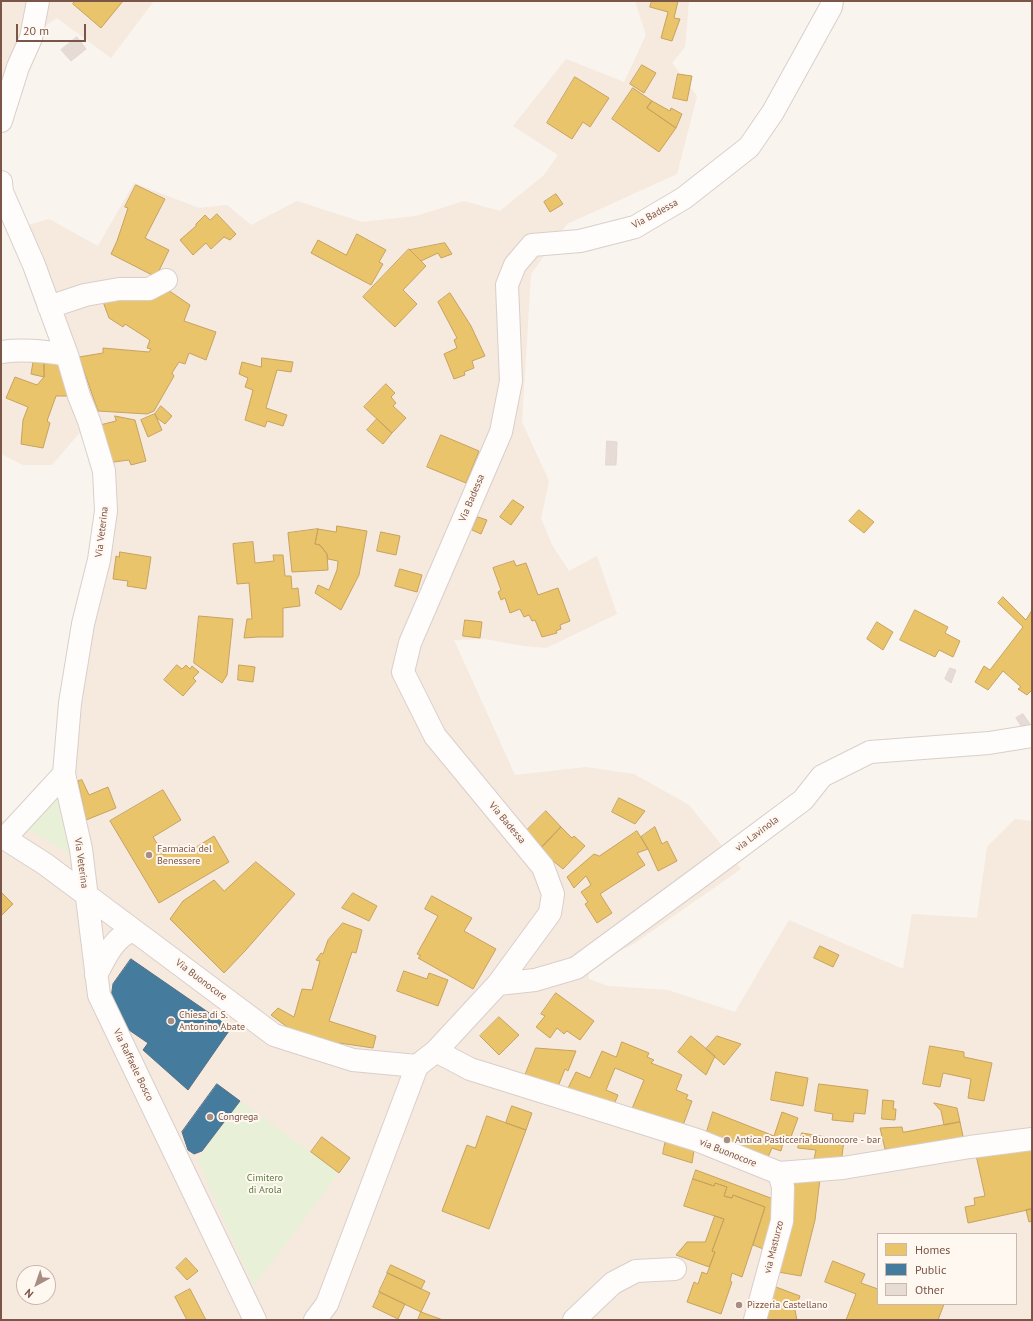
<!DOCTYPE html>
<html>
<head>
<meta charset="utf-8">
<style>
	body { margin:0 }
	#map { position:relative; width:1033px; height:1321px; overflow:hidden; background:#f9f4ee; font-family:"PT Sans",sans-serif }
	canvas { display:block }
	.frame { position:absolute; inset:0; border:2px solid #7c5549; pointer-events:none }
	.legend { position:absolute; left:877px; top:1233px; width:140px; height:72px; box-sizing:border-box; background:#fff8f1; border:1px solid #cbb7ae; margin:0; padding:5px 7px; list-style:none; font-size:12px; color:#7c5549 }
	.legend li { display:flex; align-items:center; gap:8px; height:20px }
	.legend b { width:20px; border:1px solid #cbb7ae }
	.north { position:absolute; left:16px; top:1265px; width:40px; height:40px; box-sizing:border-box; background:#fff8f1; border:1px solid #cbb7ae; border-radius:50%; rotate:220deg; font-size:11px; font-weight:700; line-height:16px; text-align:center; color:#7c5549 }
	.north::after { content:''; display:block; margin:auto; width:14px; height:18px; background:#a88d83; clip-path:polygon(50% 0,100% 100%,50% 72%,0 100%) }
	.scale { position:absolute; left:16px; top:24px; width:70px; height:18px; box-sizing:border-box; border:2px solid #7c5549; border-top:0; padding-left:5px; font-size:12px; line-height:14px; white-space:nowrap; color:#7c5549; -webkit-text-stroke:3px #fff8f1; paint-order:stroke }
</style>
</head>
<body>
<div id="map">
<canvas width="1033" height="1321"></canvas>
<div class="frame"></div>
<ul class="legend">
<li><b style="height:11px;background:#e9c46a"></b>Homes</li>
<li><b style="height:11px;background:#457b9d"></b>Public</li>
<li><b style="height:11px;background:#e6dbd5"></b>Other</li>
</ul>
<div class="north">N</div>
<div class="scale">20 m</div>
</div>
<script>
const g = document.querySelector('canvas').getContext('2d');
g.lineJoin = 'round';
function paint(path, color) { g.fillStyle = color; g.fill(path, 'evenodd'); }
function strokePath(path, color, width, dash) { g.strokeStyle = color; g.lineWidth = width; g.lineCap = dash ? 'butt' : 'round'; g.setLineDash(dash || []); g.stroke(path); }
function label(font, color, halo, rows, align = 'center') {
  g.font = font + ' "PT Sans",sans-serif'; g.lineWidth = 4; g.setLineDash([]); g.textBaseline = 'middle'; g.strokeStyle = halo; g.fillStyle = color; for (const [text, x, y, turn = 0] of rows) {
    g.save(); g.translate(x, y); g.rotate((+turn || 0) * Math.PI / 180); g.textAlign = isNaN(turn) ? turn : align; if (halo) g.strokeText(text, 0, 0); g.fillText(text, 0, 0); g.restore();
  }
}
const residential = new Path2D(`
	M 1,1 L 154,1 L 111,58 L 57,18 L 25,40 L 1,92 Z
	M 635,1 L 689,1 L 685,47 L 672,63 L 697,96 L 677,174 L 567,224 L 531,274 L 522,422 L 549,481 L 541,518 L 552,545 L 569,571 L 597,556 L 617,614 L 546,648 L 524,646 L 485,639 L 454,640 L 515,775 L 586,767 L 634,774 L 689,805 L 741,869 L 632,945 L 588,965 L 589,979 L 608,986 L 668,990 L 735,1012 L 789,920 L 903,969 L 912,914 L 977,918 L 987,847 L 1015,819 L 1032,821 L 1032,1320 L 1,1320 L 1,819 L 12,826 L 47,792 L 62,755 L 98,511 L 90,455 L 82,430 L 52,465 L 23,465 L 1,454 L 1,344 L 52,348 L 40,306 L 14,229 L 49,219 L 98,246 L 134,183 L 199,208 L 227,205 L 251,225 L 297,201 L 362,222 L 416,216 L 464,201 L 500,211 L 544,175 L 558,155 L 513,126 L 566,59 L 624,82 L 646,35 ZM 878,1234 L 1016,1234 L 1016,1304 L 878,1304 ZM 24,1273 L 48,1273 L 48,1297 L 24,1297 Z`);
const green = new Path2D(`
	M 62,784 L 74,848 L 70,854 L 23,826 Z
	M 240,1101 L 339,1173 L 254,1286 L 212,1194 L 198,1159 Z`);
const homes = new Path2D(`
	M 75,1 L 123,1 L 101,28 L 73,4 Z
	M 652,1 L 678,1 L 674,18 L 680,19 L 672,41 L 661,38 L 668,12 L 650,7 Z
	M 642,65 L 656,73 L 644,93 L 630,84 Z
	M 678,74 L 692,76 L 687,101 L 673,98 Z
	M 575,77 L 609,98 L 590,127 L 583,122 L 572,139 L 547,123 Z
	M 633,88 L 652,101 L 647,108 L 676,128 L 659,152 L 612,119 Z
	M 652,101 L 670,111 L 671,108 L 682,114 L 676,128 L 647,108 Z
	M 136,185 L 165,199 L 145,238 L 169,250 L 156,277 L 111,254 L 117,241 L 128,208 L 125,207 Z
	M 556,194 L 563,204 L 550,212 L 544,202 Z
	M 217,214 L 236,234 L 230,240 L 224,237 L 211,249 L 206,243 L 193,255 L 180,240 L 196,226 L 196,224 L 205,215 L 210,220 Z
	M 357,234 L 386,250 L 379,262 L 383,264 L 371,285 L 311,253 L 318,240 L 346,255 Z
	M 445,243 L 452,254 L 441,258 L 438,253 L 421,261 L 410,250 Z
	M 409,249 L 426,266 L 403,290 L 417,304 L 395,327 L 363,297 Z
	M 165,288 L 190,305 L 184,321 L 216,332 L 206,360 L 189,353 L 185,364 L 179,362 L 172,373 L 174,376 L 154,411 L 147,414 L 98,411 L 79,357 L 103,353 L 103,348 L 149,352 L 151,349 L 147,348 L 150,340 L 125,324 L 123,327 L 109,318 L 102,299 L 153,291 L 160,296 Z
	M 450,293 L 471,326 L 485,356 L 472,361 L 474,368 L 464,372 L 465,375 L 454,379 L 444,354 L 457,348 L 454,340 L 457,338 L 438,302 Z
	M 44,355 L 64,357 L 75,396 L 56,396 L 47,421 L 50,423 L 43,448 L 21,444 L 23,420 L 28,407 L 6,398 L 15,377 L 37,385 L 44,377 Z
	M 44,355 L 44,377 L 31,374 L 34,356 Z
	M 262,358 L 293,362 L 291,372 L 277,370 L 266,408 L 287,415 L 283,426 L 267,421 L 265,427 L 245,420 L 253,390 L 245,387 L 248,378 L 239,374 L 242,362 L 261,367 Z
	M 386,384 L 395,393 L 391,397 L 396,403 L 393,406 L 406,418 L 392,433 L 364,407 Z
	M 161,406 L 172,416 L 165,424 L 157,418 L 155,414 Z
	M 155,414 L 162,430 L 148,437 L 141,420 Z
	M 115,416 L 135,420 L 146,461 L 131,465 L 129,460 L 106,463 L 96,426 L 116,421 Z
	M 377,419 L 392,433 L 383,444 L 367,430 Z
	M 441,435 L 479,451 L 466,483 L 427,467 Z
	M 513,500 L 524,507 L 511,525 L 500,517 Z
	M 859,510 L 874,522 L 864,533 L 849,521 Z
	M 478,517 L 487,520 L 481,534 L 472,530 Z
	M 337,526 L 367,531 L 359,575 L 341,610 L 315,593 L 318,585 L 329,590 L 337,570 L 338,561 L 328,559 L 327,554 L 320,545 L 315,544 L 318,529 L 336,532 Z
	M 318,529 L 315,544 L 320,545 L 327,554 L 328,570 L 292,572 L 288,533 Z
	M 381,532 L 400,536 L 396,555 L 377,551 Z
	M 253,542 L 255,563 L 274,561 L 273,555 L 283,555 L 285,576 L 291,576 L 292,589 L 298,588 L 300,606 L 283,608 L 283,637 L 258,637 L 244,638 L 247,619 L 252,619 L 249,583 L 237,584 L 233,544 Z
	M 120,552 L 151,557 L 146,589 L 127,586 L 128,581 L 113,579 L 116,556 L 119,557 Z
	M 514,561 L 516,566 L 526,563 L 538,595 L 558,588 L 570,621 L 560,625 L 561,629 L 556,631 L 557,633 L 542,637 L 535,620 L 532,621 L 529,615 L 524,617 L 520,609 L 510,613 L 505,598 L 501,600 L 498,592 L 501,590 L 493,568 Z
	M 400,569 L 422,575 L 417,592 L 395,586 Z
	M 1003,597 L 1026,620 L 1032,610 L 1032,690 L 1027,695 L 1018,689 L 1021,687 L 1003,671 L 988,690 L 975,682 L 984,666 L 990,670 L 1023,627 L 998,603 Z
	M 915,610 L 948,627 L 945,633 L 960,641 L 953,657 L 939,650 L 935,657 L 900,640 Z
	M 199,616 L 233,619 L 227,675 L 222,683 L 194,663 Z
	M 465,620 L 482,622 L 480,638 L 463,636 Z
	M 877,622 L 893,632 L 883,650 L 867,639 Z
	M 177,665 L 182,669 L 186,665 L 190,669 L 192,666 L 199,672 L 193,678 L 196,681 L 183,696 L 164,680 Z
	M 239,665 L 255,667 L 253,682 L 238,680 Z
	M 82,780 L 89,795 L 108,787 L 116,808 L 86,820 L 78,781 Z
	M 163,790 L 181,820 L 153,837 L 164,855 L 180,845 L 185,854 L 214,836 L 229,862 L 159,903 L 110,821 Z
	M 619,798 L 645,811 L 635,824 L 612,812 Z
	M 546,811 L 561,827 L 542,847 L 527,830 Z
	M 561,827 L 572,838 L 574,836 L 585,846 L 563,869 L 547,856 L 542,847 Z
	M 655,827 L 662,844 L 667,841 L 677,861 L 658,871 L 648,849 L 641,837 Z
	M 637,831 L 648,849 L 637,853 L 645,865 L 600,894 L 612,913 L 597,923 L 585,904 L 588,902 L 581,892 L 591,885 L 586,876 L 574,888 L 567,877 L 594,854 L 599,856 Z
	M 256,862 L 295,894 L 245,951 L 224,973 L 170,919 L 183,901 L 214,880 L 224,891 Z
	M 1,892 L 13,904 L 1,916 Z
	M 353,893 L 377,906 L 369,921 L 342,908 Z
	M 432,896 L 472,918 L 464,931 L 496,949 L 473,989 L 418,958 L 421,956 L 417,954 L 438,916 L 425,909 Z
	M 343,923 L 362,930 L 356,953 L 352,952 L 329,1021 L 376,1036 L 373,1048 L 339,1043 L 338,1046 L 290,1029 L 271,1015 L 278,1008 L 294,1017 L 302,989 L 312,990 L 320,961 L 316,960 L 321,953 L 323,954 L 328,940 Z
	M 820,946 L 839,955 L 833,967 L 814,958 Z
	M 404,971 L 427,979 L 429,973 L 448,980 L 438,1006 L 397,991 Z
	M 556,993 L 594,1021 L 580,1040 L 567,1031 L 564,1034 L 557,1028 L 550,1038 L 536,1027 L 545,1016 L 541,1014 Z
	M 499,1017 L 519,1035 L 499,1055 L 480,1036 Z
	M 691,1036 L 715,1056 L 706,1075 L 678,1052 Z
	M 717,1036 L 741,1044 L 724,1065 L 706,1049 Z
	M 622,1042 L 649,1053 L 647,1057 L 654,1060 L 651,1063 L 682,1075 L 676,1090 L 688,1095 L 686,1099 L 692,1101 L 682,1128 L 631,1111 L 644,1080 L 615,1068 L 606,1090 L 618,1095 L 613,1107 L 568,1088 L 576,1072 L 590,1078 L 602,1051 L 616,1057 Z
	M 930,1046 L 964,1052 L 964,1057 L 992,1063 L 984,1101 L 968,1098 L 971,1079 L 943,1073 L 940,1087 L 923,1084 Z
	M 536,1048 L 576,1051 L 568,1071 L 565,1069 L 557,1089 L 524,1078 Z
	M 776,1072 L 808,1078 L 803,1106 L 771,1100 Z
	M 819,1084 L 868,1090 L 865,1114 L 854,1113 L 853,1122 L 832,1120 L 833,1114 L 815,1111 Z
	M 883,1100 L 894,1101 L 893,1109 L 896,1109 L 895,1120 L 882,1119 Z
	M 934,1103 L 957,1108 L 960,1122 L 944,1125 L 941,1111 Z
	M 512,1106 L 532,1113 L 526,1130 L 506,1123 Z
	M 713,1112 L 774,1136 L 782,1112 L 798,1118 L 791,1137 L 785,1135 L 781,1151 L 772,1148 L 765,1164 L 705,1138 Z
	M 487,1116 L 526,1130 L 489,1229 L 442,1211 L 467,1145 L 475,1148 Z
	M 960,1122 L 964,1141 L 916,1147 L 885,1149 L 880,1128 L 902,1127 L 903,1132 Z
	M 802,1133 L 844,1140 L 841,1164 L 813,1164 L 816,1150 L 798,1148 Z
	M 667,1134 L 695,1144 L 692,1163 L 663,1154 Z
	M 322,1137 L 350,1158 L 339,1173 L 311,1152 Z
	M 1032,1146 L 1032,1209 L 968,1223 L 965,1207 L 975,1205 L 974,1198 L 985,1196 L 976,1155 Z
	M 696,1170 L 776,1200 L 766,1250 L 753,1245 L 765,1207 L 733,1195 L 732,1198 L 724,1196 L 727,1187 L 715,1183 L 714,1186 L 693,1179 Z
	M 797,1175 L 820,1179 L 815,1220 L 801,1276 L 778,1272 Z
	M 693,1179 L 714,1186 L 715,1183 L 727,1187 L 724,1196 L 732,1198 L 733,1195 L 765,1207 L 742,1277 L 732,1273 L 730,1281 L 732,1282 L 721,1314 L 687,1302 L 694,1282 L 698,1284 L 702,1272 L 707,1274 L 715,1252 L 712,1251 L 724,1219 L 684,1206 Z
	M 1032,1209 L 1032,1221 L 1029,1222 L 1026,1210 Z
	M 715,1216 L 724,1219 L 712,1251 L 715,1252 L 709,1267 L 676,1255 L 687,1242 L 705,1242 Z
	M 186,1258 L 198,1271 L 187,1280 L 176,1268 Z
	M 833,1261 L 865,1274 L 861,1283 L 878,1289 L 878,1304 L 944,1304 L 938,1320 L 846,1320 L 856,1294 L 825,1282 Z
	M 391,1265 L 425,1281 L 421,1289 L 387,1273 Z
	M 388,1273 L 430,1293 L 421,1312 L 379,1292 Z
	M 776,1287 L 800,1296 L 795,1310 L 797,1320 L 764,1320 Z
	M 190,1289 L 206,1320 L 187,1320 L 175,1297 Z
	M 380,1292 L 405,1304 L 398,1319 L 373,1307 Z
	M 421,1312 L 443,1320 L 418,1320 Z`);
const public = new Path2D(`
	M 131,959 L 231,1028 L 188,1090 L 143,1050 L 148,1043 L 126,1028 L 111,998 L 113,984 Z
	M 217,1084 L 240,1101 L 202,1151 L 194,1154 L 188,1150 L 182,1132 Z`);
const building = new Path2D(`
	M 77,37 L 86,49 L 71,61 L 61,50 Z
	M 607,441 L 617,442 L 616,465 L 606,465 Z
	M 950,668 L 956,670 L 951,683 L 945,679 Z
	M 1023,714 L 1030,724 L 1023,729 L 1016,718 Z`);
const minor = new Path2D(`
	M 1,121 L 18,67 L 31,38 L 38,1
	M 1,182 L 2,192 L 34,265 L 67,355 L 79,396 L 89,421 L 104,471 L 106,511 L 99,560 L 83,624 L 70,703 L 64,774 L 81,849 L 99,995 L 255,1320
	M 49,307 L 85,295 L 119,289 L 149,289 L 166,280
	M 1,352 C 23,349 45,351 67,355
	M 1,836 L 45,864 L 274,1035 L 353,1060 L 417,1066
	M 5,838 L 64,774
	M 96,975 C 106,957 113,938 133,930
	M 498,984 L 535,980 L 576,968 L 701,876 L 803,800 L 822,776 L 870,752 L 989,743 L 1032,736
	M 436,1051 L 470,1069 L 697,1140 L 779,1173 L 843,1168 L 970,1147 L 1032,1139
	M 417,1066 L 436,1051 L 498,984 L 550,913 L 553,894 L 543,867 L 435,736 L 403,672 L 410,643 L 501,432 L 511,381 L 507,285 L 515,265 L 532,245 L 580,241 L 635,227 L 684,198 L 749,147 L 773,112 L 831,7 L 832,1
	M 315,1320 L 327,1304 L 417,1066
	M 574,1320 L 613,1283 L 636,1271 L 675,1269
	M 755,1320 L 782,1221 L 783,1187 L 779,1173`);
const markers = [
	[149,855,4,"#a88d83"],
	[171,1021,4,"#a88d83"],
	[210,1117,4,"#a88d83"],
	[727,1140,4,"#a88d83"],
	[739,1305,4,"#a88d83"]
];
const streetNames = [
	["Via Badessa",655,214,-29],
	["Via Badessa",472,498,-67],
	["Via Veterina",102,532,-83],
	["Via Badessa",507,823,50],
	["via Lavinola",757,834,-37],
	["Via Veterina",81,863,82],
	["Via Buonocore",201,980,37],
	["Via Raffaele Bosco",133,1065,64],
	["via Buonocore",728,1153,22],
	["via Masturzo",774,1247,-76]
];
const poiNames = [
	["Farmacia del",157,849],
	["Benessere",157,861],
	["Chiesa di S.",179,1015],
	["Antonino Abate",179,1027],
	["Congrega",218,1117],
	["Antica Pasticceria Buonocore - bar",735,1140],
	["Pizzeria Castellano",747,1305]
];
const parkNames = [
	["Cimitero",265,1178],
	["di Arola",265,1190]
];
paint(residential, '#f6e9de');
paint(green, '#e8f1d7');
paint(homes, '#e9c46a');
strokePath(homes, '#c8a360', 1);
paint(public, '#457b9d');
strokePath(public, '#567084', 1);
paint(building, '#e6dbd5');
strokePath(building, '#e3d6cf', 1);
strokePath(minor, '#d9cfca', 24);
strokePath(minor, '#fefdfc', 22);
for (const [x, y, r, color] of markers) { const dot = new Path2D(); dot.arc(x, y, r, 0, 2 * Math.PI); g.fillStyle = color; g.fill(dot); strokePath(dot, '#fff8f1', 1.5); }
label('10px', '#7c5549', '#fff8f1', streetNames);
label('10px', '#7c5549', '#fff8f1', poiNames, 'left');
label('10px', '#577d3c', '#fff8f1', parkNames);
</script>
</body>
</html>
